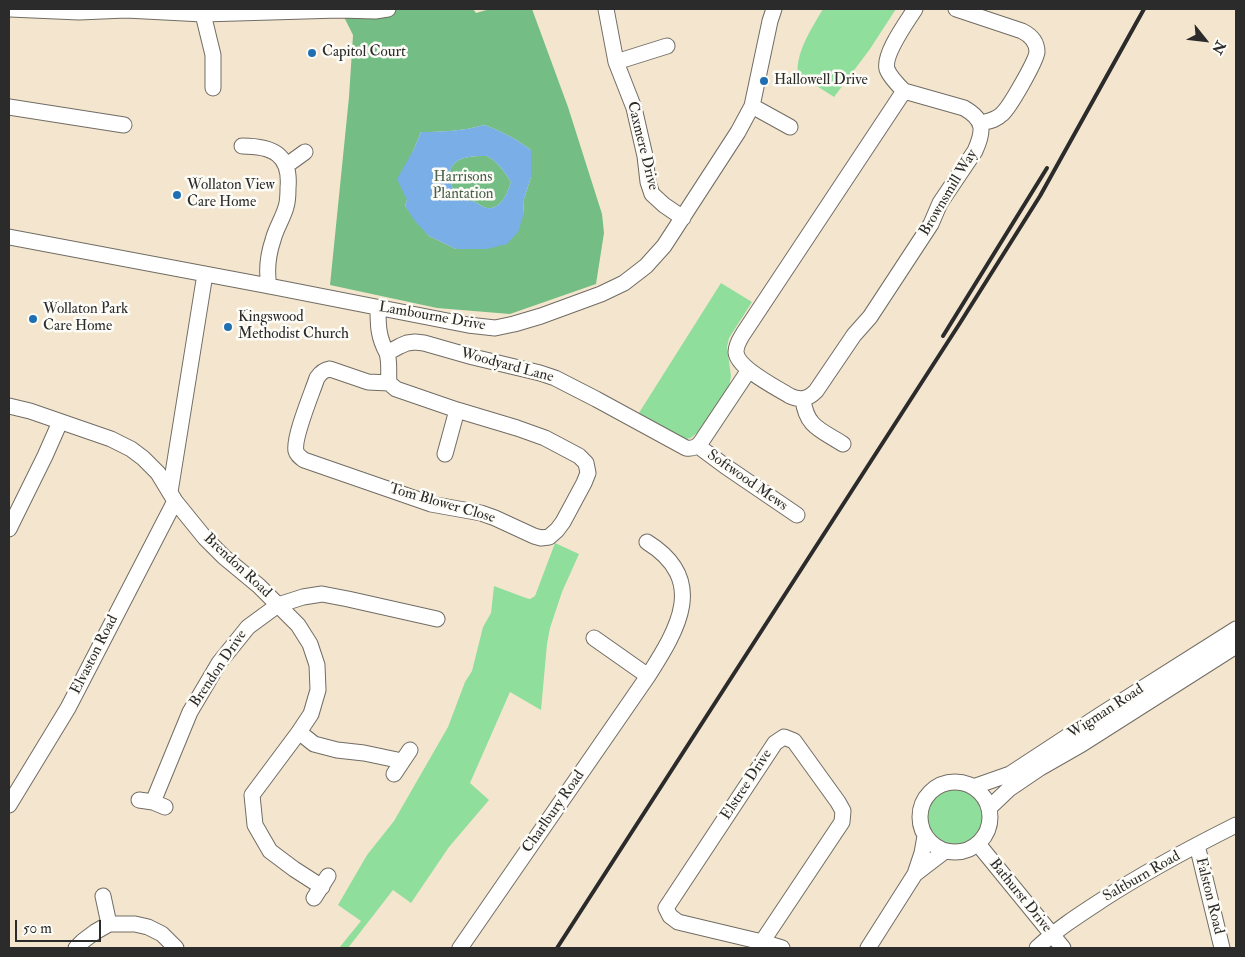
<!DOCTYPE html>
<html>
<head>
<meta charset="utf-8">
<style>
	body { margin:0 }
	#map { position:relative; width:1245px; height:957px; overflow:hidden; background:#f4e6ce; font-family:"IM FELL Double Pica",serif }
	canvas { display:block }
	.frame { position:absolute; inset:0; border:10px solid #2b2b2b; pointer-events:none }
	.north { position:absolute; left:1180px; top:15px; width:50px; height:50px; -webkit-text-stroke:4px #fdfcf7; paint-order:stroke; rotate:119deg; font-size:14px; font-weight:700; line-height:20px; text-align:center; color:#2b2b2b }
	.north::after { content:''; display:block; margin:auto; width:18px; height:22px; background:#2b2b2b; clip-path:polygon(50% 0,100% 100%,50% 72%,0 100%) }
	.scale { position:absolute; left:15px; top:920px; width:86px; height:22px; box-sizing:border-box; border:2px solid #2b2b2b; border-top:0; padding-left:6px; font-size:15px; line-height:18px; white-space:nowrap; color:#2b2b2b; -webkit-text-stroke:4px #fdfcf7; paint-order:stroke }
</style>
</head>
<body>
<div id="map">
<canvas width="1245" height="957"></canvas>
<div class="frame"></div>
<div class="north">N</div>
<div class="scale">50 m</div>
</div>
<script>
const g = document.querySelector('canvas').getContext('2d');
g.lineJoin = 'round';
function paint(path, color) { g.fillStyle = color; g.fill(path, 'evenodd'); }
function strokePath(path, color, width, dash) { g.strokeStyle = color; g.lineWidth = width; g.lineCap = dash ? 'butt' : 'round'; g.setLineDash(dash || []); g.stroke(path); }
function label(font, color, halo, rows, align = 'center') {
  g.font = font + ' "IM FELL Double Pica",serif'; g.lineWidth = 5; g.setLineDash([]); g.textBaseline = 'middle'; g.strokeStyle = halo; g.fillStyle = color; for (const [text, x, y, turn = 0] of rows) {
    g.save(); g.translate(x, y); g.rotate((+turn || 0) * Math.PI / 180); g.textAlign = isNaN(turn) ? turn : align; if (halo) g.strokeText(text, 0, 0); g.fillText(text, 0, 0); g.restore();
  }
}
const green = new Path2D(`
	M 823,9 L 896,9 L 870,49 L 834,97 L 798,74 C 795,53 813,26 823,9 Z
	M 721,283 L 752,302 L 729,338 L 727,347 L 731,376 L 729,387 L 698,432 L 691,438 L 682,440 L 637,416 Z
	M 555,543 L 579,554 L 562,592 L 550,628 L 547,644 L 541,710 L 510,692 L 470,783 L 489,800 L 449,847 L 411,903 L 393,890 L 348,948 L 339,948 L 361,921 L 338,905 L 367,855 L 394,821 L 448,727 L 465,682 L 472,671 L 483,627 L 491,613 L 494,586 L 526,598 L 530,599 L 535,596 Z
	M927 818a28 28 0 1 1 56 0a28 28 0 1 1-56 0Z`);
const forest = new Path2D(`
	M 340,9 L 473,9 L 476,13 L 490,9 L 532,9 L 568,107 L 602,214 L 604,233 L 596,284 L 510,314 L 437,308 L 330,285 L 349,97 L 353,35 ZM 484,125 C 502,131 516,139 531,150 L 531,177 L 524,199 L 523,216 L 487,249 L 456,249 L 429,236 L 405,206 L 407,200 L 413,151 L 421,132 C 443,132 463,131 484,125 Z
	M 487,156 C 498,162 504,171 511,182 C 508,192 501,210 487,208 C 482,207 478,203 473,201 C 467,200 463,201 459,196 C 450,188 445,170 456,162 C 463,156 478,156 487,156 Z`);
const water = new Path2D(`
	M 484,125 C 502,131 516,139 531,150 L 531,177 L 524,199 L 523,216 L 518,232 L 507,244 L 487,249 L 456,249 L 429,236 L 415,221 L 405,206 L 407,200 L 397,179 L 413,151 L 421,132 C 442,132 463,131 484,125 ZM 487,156 C 498,162 504,171 511,182 C 508,192 501,210 487,208 C 482,207 478,203 473,201 C 467,200 463,201 459,196 C 450,188 445,170 456,162 C 463,156 478,156 487,156 Z`);
const minor = new Path2D(`
	M 10,9 L 79,12 L 126,10 L 203,14 L 339,10 L 375,11 L 388,9
	M 606,9 L 616,62 L 634,108 L 645,156 L 648,182 L 652,194 L 664,205 L 683,218
	M 956,9 L 1022,31 C 1030,35 1037,41 1037,52 C 1036,61 1010,107 1002,114 C 996,120 989,121 981,123
	M 203,14 L 213,55 L 213,88
	M 616,62 L 667,46
	M 904,91 L 964,108 C 985,120 984,131 975,151 L 940,203 L 931,224 L 870,317 L 854,335 L 816,391 C 808,399 801,401 790,396 C 777,388 737,368 736,352 C 736,345 740,339 743,334 Z
	M 904,91 C 899,86 889,75 887,69 C 883,54 907,22 915,9
	M 752,106 L 790,127
	M 9,107 L 124,125
	M 242,146 C 272,146 291,154 288,188 C 288,194 288,201 286,207 C 283,218 276,228 273,240 C 268,255 266,270 269,286
	M 287,165 L 305,152
	M 9,237 L 269,286 L 468,325 L 495,328 L 514,324 L 541,316 L 601,294 L 624,283 L 646,266 L 664,246 L 738,132 L 752,106 L 770,21 L 774,9
	M 378,308 C 378,325 378,337 387,353 L 400,346 L 407,343 L 415,342 L 424,343 L 473,357 L 540,373 L 555,378 L 596,399 L 686,448 C 693,449 697,447 701,442 L 749,370
	M 387,353 C 390,363 388,373 389,383 L 396,389 L 457,410 L 517,428 L 545,438 L 579,456 L 586,463 L 588,473 L 584,483 L 563,522 L 557,530 L 549,537 L 541,538 L 534,536 L 495,518 L 481,513 L 431,504 L 304,460 C 300,457 297,455 296,451 C 293,438 312,393 317,378 C 321,372 324,370 330,369 L 368,382 L 389,383
	M 803,399 C 806,427 821,430 843,444
	M 9,406 L 30,411 L 111,439 L 131,449 L 143,458 L 158,473 L 175,501 L 205,538 L 224,557 L 259,586 L 298,625 L 310,644 L 317,665 L 318,690 L 311,714 L 299,732 L 252,795 L 255,825 L 270,851 L 294,869 L 322,887
	M 698,446 L 725,466 L 797,515
	M 445,454 L 457,410
	M 170,492 L 205,274
	M 9,529 L 45,456 L 60,422
	M 594,638 L 648,676
	M 299,732 L 314,744 L 337,750 L 364,753 L 402,761
	M 394,774 L 410,750
	M920 817a35 35 0 1 1 70 0a35 35 0 1 1-70 0Z
	M 973,787 L 1010,774 L 1100,715 L 1236,629
	M 139,800 L 153,802 L 165,807
	M 153,802 L 190,712 L 219,663 L 248,627 L 278,605 L 303,597 L 322,594 L 348,599 L 437,619
	M 9,805 L 68,708 L 175,501
	M 989,808 L 1009,789 L 1040,768 L 1082,744 L 1236,646
	M 978,844 L 1063,948
	M 1197,845 L 1222,948
	M 915,874 L 945,851
	M 103,896 L 109,924
	M 314,898 L 328,876
	M 762,942 L 842,822 L 843,811 L 838,802 L 794,741 L 784,737 L 775,743 L 666,908 L 670,916 L 678,922 L 762,942 L 782,948
	M 76,948 L 83,941 L 95,932 L 109,924 L 135,924 L 148,927 L 162,934 L 176,948
	M 460,948 L 648,676 C 678,629 708,580 647,542
	M 868,948 L 915,874 L 922,853 L 925,836
	M 1037,948 C 1057,929 1079,915 1102,900 C 1145,872 1190,848 1236,825`);
const rail = new Path2D(`
	M 943,336 L 1047,168
	M 557,948 L 960,323 L 1040,196 L 1144,9`);
const markers = [
	[312,53,5,"#1f6fb2"],
	[764,81,5,"#1f6fb2"],
	[177,195,5,"#1f6fb2"],
	[33,319,5,"#1f6fb2"],
	[228,327,5,"#1f6fb2"]
];
const poiNames = [
	["Capitol Court",322,53],
	["Hallowell Drive",774,81],
	["Wollaton View",187,186],
	["Care Home",187,203],
	["Wollaton Park",43,310],
	["Care Home",43,327],
	["Kingswood",238,318],
	["Methodist Church",238,335]
];
const streetNames = [
	["Caxmere Drive",642,146,76],
	["Brownsmill Way",949,193,-59],
	["Lambourne Drive",432,317,10],
	["Woodyard Lane",507,366,15],
	["Softwood Mews",747,481,35],
	["Tom Blower Close",442,504,16],
	["Brendon Road",237,566,43],
	["Elvaston Road",95,655,-63],
	["Brendon Drive",219,669,-56],
	["Wigman Road",1106,712,-33],
	["Elstree Drive",747,785,-57],
	["Charlbury Road",554,812,-55],
	["Saltburn Road",1142,877,-30],
	["Bathurst Drive",1020,896,51],
	["Falston Road",1209,896,76]
];
const parkNames = [
	["Harrisons",463,178],
	["Plantation",463,195]
];
paint(green, '#90de9c');
paint(forest, '#74bd84');
paint(water, '#7aaee7');
strokePath(minor, '#716c64', 17);
strokePath(minor, '#fff', 15);
strokePath(rail, '#2b2b2b', 4);
for (const [x, y, r, color] of markers) { const dot = new Path2D(); dot.arc(x, y, r, 0, 2 * Math.PI); g.fillStyle = color; g.fill(dot); strokePath(dot, '#fdfcf7', 2); }
label('15px', '#2b2b2b', '#fdfcf7', poiNames, 'left');
label('15px', '#2b2b2b', '#fdfcf7', streetNames);
label('15px', '#49614d', '#fdfcf7', parkNames);
</script>
</body>
</html>
